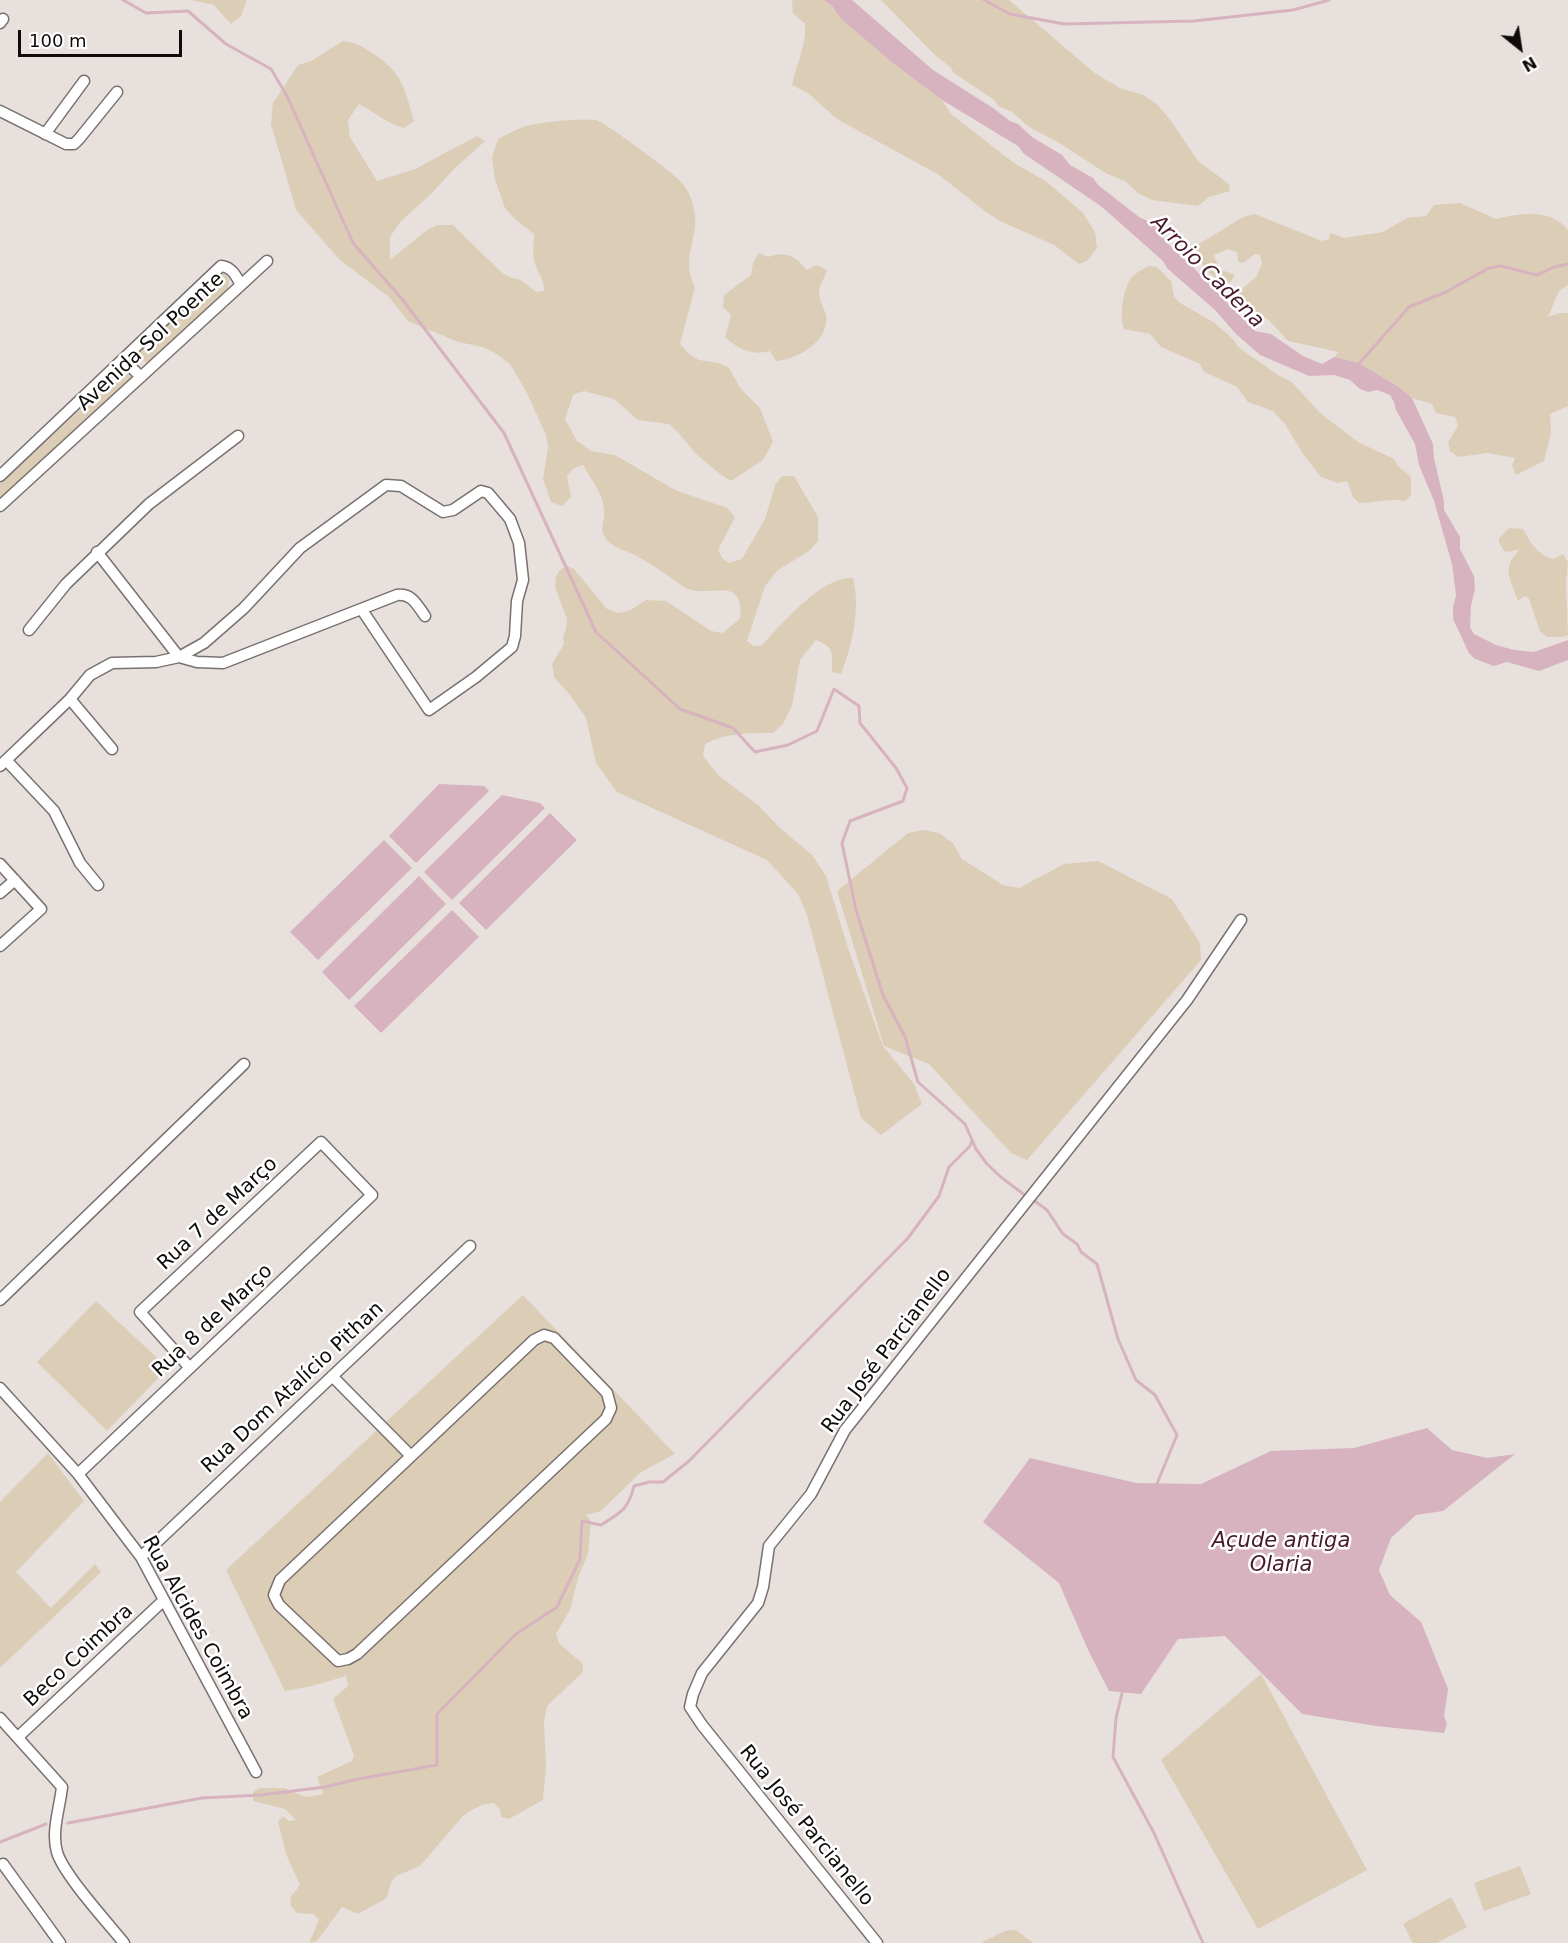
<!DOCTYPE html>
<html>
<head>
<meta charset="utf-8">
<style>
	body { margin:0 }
	#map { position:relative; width:1568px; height:1943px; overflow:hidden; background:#e8e0dd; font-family:"DejaVu Sans",sans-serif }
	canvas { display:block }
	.north { position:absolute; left:1490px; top:18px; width:60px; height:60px; -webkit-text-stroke:4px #fff; paint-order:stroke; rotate:150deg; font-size:16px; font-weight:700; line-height:24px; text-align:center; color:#0e0b0a }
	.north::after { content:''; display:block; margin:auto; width:21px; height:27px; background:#0e0b0a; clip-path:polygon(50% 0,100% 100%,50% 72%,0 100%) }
	.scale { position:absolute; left:18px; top:30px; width:164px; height:27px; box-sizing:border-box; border:3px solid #0e0b0a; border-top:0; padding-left:8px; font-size:18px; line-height:21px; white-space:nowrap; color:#0e0b0a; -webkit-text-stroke:4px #fff; paint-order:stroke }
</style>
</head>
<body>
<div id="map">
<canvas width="1568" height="1943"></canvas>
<div class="north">N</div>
<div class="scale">100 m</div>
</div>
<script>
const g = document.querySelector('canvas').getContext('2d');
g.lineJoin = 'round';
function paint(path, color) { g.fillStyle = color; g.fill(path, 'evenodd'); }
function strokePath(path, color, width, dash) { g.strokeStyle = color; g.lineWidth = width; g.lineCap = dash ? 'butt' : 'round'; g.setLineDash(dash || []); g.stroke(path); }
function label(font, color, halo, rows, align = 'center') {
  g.font = font + ' "DejaVu Sans",sans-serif'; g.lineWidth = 5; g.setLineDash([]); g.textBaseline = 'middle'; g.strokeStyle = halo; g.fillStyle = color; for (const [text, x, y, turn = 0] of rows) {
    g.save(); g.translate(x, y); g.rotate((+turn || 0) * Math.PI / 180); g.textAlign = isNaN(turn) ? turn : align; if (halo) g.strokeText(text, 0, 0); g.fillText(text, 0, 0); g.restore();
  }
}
const green = new Path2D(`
	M 191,0 L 247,0 L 241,16 L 231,24 L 214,5 Z
	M 792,0 L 824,0 L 832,6 L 842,20 L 894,64 L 942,100 L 951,114 L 1014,163 L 1047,182 L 1083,213 L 1095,232 L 1097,248 L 1087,261 L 1079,264 L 1054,245 L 1000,221 L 986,212 L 939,175 L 837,119 L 809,94 L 792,85 C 796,65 807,44 805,24 L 793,13 Z
	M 881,0 L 1009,0 L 1096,74 L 1120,88 L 1143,95 L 1157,104 L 1171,121 L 1198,161 L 1229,184 L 1230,191 L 1209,197 L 1198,206 L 1152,200 L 1138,193 L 1125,181 L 1107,174 L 1061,144 L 1029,127 L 1012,112 L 998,106 L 994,100 L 954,73 L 950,67 L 935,55 Z
	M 343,41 C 354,42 360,45 369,51 C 402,71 404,86 414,121 L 404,128 C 387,124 375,112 359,104 L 348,120 L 350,137 L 377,181 L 415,169 L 477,136 L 485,141 L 455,168 L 429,196 L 401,221 L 390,237 L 390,260 L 427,230 L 437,225 L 453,225 L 501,272 L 509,277 L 521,280 L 536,292 L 544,291 C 545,280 538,274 535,264 C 532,254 534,244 534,234 L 515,219 L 505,208 L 495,180 L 492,157 L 498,139 C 506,135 515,130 523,127 C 539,122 580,118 596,120 C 603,121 674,173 681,182 C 689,190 694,204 695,215 C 697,242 681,260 695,287 L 680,344 L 689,354 L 699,360 L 719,363 L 729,368 L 741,389 L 760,408 L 773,442 L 763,460 L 731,481 L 720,474 L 696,454 L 676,430 L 669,424 L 638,420 L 614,399 L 584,391 L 573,395 L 565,419 L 577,441 L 591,451 L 615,455 L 675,490 L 727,508 L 735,517 L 718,550 L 722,558 L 729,563 L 742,559 L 765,519 L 775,485 L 782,476 L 794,476 L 818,517 L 818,541 L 809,551 L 778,570 L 765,586 L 747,641 L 754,646 L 761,646 C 782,624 821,576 853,578 C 861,607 852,646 841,674 L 832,672 C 832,654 835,647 816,640 L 800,660 L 792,706 L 783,724 L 773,733 C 751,733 724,733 705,744 L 703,756 L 718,775 L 758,805 L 780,828 L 812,855 L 826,876 L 849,951 L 883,1046 L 914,1084 L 922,1104 L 881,1135 L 861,1118 L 807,915 L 798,894 L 767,860 L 617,792 L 596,763 L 586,718 L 570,695 L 554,677 L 552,664 L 564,644 L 563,637 L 566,629 L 567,619 L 555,587 L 556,576 L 561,569 L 567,566 L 574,569 L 607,609 L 618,613 L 629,611 L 646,600 L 666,601 L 711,631 L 722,633 L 740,619 C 745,571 705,601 684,587 C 668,576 653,565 637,556 C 628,551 616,549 608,541 C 607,541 603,534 603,534 C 601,527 605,518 604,510 C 604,495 590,478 583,465 L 574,468 L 567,476 L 571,497 L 562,506 L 551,502 L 543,479 L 548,447 L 546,435 L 526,391 L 510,364 L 495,353 L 483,347 L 458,342 L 408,321 L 389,297 L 340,260 L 296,210 L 271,124 L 273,103 L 298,65 L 311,61 Z
	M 1460,203 L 1496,219 C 1518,213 1552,208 1568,230 L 1568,285 L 1559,291 L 1548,317 L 1560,313 L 1568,313 L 1568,406 L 1550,414 L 1551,433 L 1544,461 L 1516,475 L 1512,466 L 1515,458 L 1488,453 L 1458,457 L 1450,451 L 1448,442 L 1458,426 L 1455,417 L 1436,413 L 1432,404 L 1412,398 L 1399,387 L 1359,363 L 1334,357 L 1339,352 L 1288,341 L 1270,321 L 1233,297 L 1256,277 L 1262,264 L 1260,255 L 1255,254 L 1243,263 L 1238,262 L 1237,252 L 1228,249 L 1214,255 L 1219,269 L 1235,275 L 1230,283 C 1211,278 1203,270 1196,250 L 1199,244 L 1243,217 L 1255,214 L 1322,241 L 1329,239 L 1330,233 L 1344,238 L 1383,232 L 1407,218 L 1426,216 L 1434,205 Z
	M 759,253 L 768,257 C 785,251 796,255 806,270 L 817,265 L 827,270 C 825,276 820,285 819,292 C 819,299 824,308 826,315 C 830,341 798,359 776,361 L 770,351 C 750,356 741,349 725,338 L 731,315 L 723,307 L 724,295 L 751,275 L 753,263 Z
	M 1149,266 L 1157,267 L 1171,281 L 1174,297 L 1180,303 L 1215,323 L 1234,340 L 1238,347 L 1278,375 L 1292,382 L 1320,413 L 1358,442 L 1394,459 L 1399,467 L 1411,477 L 1411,495 L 1405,501 C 1387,498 1377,503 1359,503 L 1353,497 L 1347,481 L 1338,483 L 1321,477 L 1303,454 L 1285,424 L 1273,411 L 1248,402 L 1237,387 L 1204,372 L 1200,364 L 1161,347 L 1150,334 L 1124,329 C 1119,317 1123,287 1132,277 C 1137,272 1143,269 1149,266 Z
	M 219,273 C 231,274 230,283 227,291 L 151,362 C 145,363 141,361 139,354 L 141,349 Z
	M 128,370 L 132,373 L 134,378 L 0,502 L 0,484 L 119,374 Z
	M 1509,528 L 1523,529 C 1531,543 1537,555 1554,559 L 1563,554 L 1568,562 L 1566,583 L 1568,635 L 1563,637 L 1547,637 L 1540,631 L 1529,599 L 1525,596 L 1518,601 C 1510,576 1501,571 1519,550 L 1505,552 L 1499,543 L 1499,538 Z
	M 923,830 L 939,833 L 953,843 L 962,859 L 1003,885 L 1019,888 L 1064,864 L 1098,861 L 1172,899 L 1200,943 L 1201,960 L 1027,1160 L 1011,1153 L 929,1064 L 884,1046 L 837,891 L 908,833 Z
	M 523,1295 L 675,1454 L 641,1472 L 601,1511 L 586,1515 L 591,1521 L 588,1554 L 578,1578 L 570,1610 L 556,1634 L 559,1643 L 583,1664 L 583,1672 L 547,1706 L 544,1722 L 546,1766 L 543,1800 L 509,1819 L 501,1817 L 500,1809 L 494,1803 C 482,1803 473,1809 463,1816 L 420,1866 L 396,1876 L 391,1882 L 387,1898 L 358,1914 L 342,1907 L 317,1941 L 309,1943 L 319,1920 L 314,1914 L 297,1913 L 291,1906 L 290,1898 L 300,1885 L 286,1854 L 278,1822 L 283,1816 L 289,1821 L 296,1820 L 285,1809 L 253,1801 L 253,1792 L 260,1788 L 284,1788 L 306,1797 L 323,1794 L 317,1777 L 352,1761 L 354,1755 L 333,1699 L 348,1686 L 346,1676 L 312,1686 L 285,1691 L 226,1570 Z
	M 96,1301 L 168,1368 L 107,1431 L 37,1362 Z
	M 48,1453 L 84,1501 L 16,1572 L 51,1608 L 95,1564 L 101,1572 L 0,1668 L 0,1502 Z
	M 1261,1674 L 1367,1870 L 1258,1929 L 1161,1760 Z
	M 1520,1866 L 1531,1894 L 1484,1911 L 1474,1883 Z
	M 1451,1897 L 1467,1927 L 1437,1943 L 1413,1943 L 1403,1924 Z
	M 1016,1930 L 1033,1943 L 981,1943 L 1005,1931 Z`);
const water = new Path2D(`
	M 824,0 L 852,0 L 933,70 L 993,108 L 1010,121 L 1018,124 L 1032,137 L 1062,155 L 1070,165 L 1093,178 L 1098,185 L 1139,217 L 1154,224 L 1166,242 L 1192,266 L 1255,331 L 1271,334 L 1303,356 L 1322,364 L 1334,357 L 1359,363 L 1399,387 L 1412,398 L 1433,444 L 1434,458 L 1444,501 L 1444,510 L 1460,537 L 1460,549 L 1474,576 L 1475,589 L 1471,606 L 1470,627 L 1474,634 L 1496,645 L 1514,650 L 1534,652 L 1568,640 L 1568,660 L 1539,671 L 1507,662 L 1494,666 L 1475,659 L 1469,653 L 1453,619 L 1453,607 L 1456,595 L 1452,564 L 1434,501 L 1419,465 L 1415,444 L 1396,410 L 1394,402 L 1390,395 L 1377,390 L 1368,392 L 1360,389 L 1350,380 L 1334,375 L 1309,376 L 1260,355 L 1236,334 L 1215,310 L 1168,269 L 1163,261 L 1102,207 L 1023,153 L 1018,146 L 942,100 L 894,64 L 842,20 L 832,6 Z
	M 439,784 L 484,786 L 489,791 L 416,863 L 389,836 Z
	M 502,795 L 540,803 L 545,808 L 452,900 L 424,872 Z
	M 550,813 L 577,840 L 486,930 L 459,903 Z
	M 384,840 L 412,868 L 318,960 L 290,932 Z
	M 419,876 L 446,904 L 349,1000 L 322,972 Z
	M 452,910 L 479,937 L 381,1033 L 354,1006 Z
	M 1427,1428 L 1452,1450 L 1487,1458 L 1515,1454 L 1443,1511 L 1416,1515 L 1391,1538 L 1379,1570 L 1390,1595 L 1421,1622 L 1448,1689 L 1444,1716 L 1447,1724 L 1444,1733 L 1376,1726 L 1302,1714 L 1225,1636 L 1178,1639 L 1141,1694 L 1109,1691 L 1089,1652 L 1059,1583 L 983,1522 L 1030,1458 L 1136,1483 L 1201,1484 L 1271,1451 L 1354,1448 Z`);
const stream = new Path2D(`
	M 123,0 L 146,13 L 188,11 L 226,44 L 271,69 L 287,96 L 353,243 L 402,299 L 504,433 L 596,632 L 680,709 L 733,728 L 755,752 L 788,745 L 817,731 L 834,689 L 859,706 L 860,723 L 896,768 L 907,788 L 903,801 L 850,821 L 842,843 L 856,910 L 883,995 L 905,1037 L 918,1082 L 965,1124 L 976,1149 L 987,1164 L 1002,1178 L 1026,1196
	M 984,0 L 1010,14 L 1064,24 L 1194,21 L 1293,10 L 1329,0
	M 1357,366 L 1409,307 L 1446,292 L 1489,268 L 1501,266 L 1537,275 L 1554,267 L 1568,264
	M 1032,1199 L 1047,1210 L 1063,1234 L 1077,1244 L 1081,1252 L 1097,1264 L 1118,1339 L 1136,1380 L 1155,1395 L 1177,1435 L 1156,1486
	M 1123,1689 L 1116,1718 L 1113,1757 L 1154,1833 L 1203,1943
	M 68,1823 L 202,1798 L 261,1795 L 325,1787 L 358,1779 L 437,1765 L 437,1714 L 516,1634 L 557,1607 L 580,1559 L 582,1521 L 601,1525 C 621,1512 628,1510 634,1486 L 649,1482 L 663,1482 L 689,1461 L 908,1238 L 939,1196 L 949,1167 L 970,1146 L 972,1141
	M 0,1842 L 46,1824`);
const minor = new Path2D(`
	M 0,23 L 3,19
	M 0,111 L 66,144 L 74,144 L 79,139 L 117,92
	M 45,134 L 84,81
	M 241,285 L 267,261
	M 123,359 L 141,377
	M 0,476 L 221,266 C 232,267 236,276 241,285 L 0,506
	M 97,552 L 179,657 L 204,643 L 244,608 L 300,548 L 386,485 L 401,486 L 443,512 L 453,510 L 481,491 L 488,493 L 510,519 L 519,543 L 523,580 L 517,601 L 515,636 L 512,647 L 476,677 L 429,710 L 362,610
	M 29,630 L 66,584 L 149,504 L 238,436
	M 70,699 L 112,749
	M 6,760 L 54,811 L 80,863 L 98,885
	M 0,766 L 70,699 L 90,675 L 112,663 L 156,662 L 179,657 L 197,662 L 223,663 L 397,595 C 412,593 417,605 425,616
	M 0,864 L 41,909 L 0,946
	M 0,893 L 15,880
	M 0,1300 L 244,1064
	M 544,1335 L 554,1338 L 607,1393 L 611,1408 L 606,1419 L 357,1654 L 348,1659 L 338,1661 L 279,1605 L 274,1595 L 280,1580 L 534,1340 Z
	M 332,1376 L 411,1456
	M 0,1388 L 78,1474 L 141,1557 L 256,1772
	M 78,1474 L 372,1195 L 321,1142 L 140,1312 L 190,1368
	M 141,1557 L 470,1246
	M 0,1718 L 62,1787 C 60,1807 51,1832 57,1852 C 63,1874 108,1923 124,1943
	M 18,1737 L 164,1600
	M 3,1864 L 60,1943
	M 877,1943 L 702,1725 L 690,1707 L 693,1694 L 702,1673 L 758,1603 L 763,1587 L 769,1546 L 811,1494 L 845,1430 L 1187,1000 L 1241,920`);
const streetNames = [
	["Avenida Sol Poente",151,342,-43],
	["Rua 7 de Março",218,1214,-43],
	["Rua 8 de Março",213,1321,-43],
	["Rua José Parcianello",887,1351,-53],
	["Rua Dom Atalício Pithan",293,1388,-43],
	["Rua Alcides Coimbra",197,1628,61],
	["Beco Coimbra",79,1656,-43],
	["Rua José Parcianello",806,1826,51]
];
const waterNames = [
	["Arroio Cadena",1207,272,45],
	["Açude antiga",1281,1542],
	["Olaria",1281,1566]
];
paint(green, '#dccdb7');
paint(water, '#d7b3bf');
strokePath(stream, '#d7b3bf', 3);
strokePath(minor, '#79716f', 13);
strokePath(minor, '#fff', 10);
label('20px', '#0e0b0a', '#fff', streetNames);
label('italic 21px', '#47192c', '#fff', waterNames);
</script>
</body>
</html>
